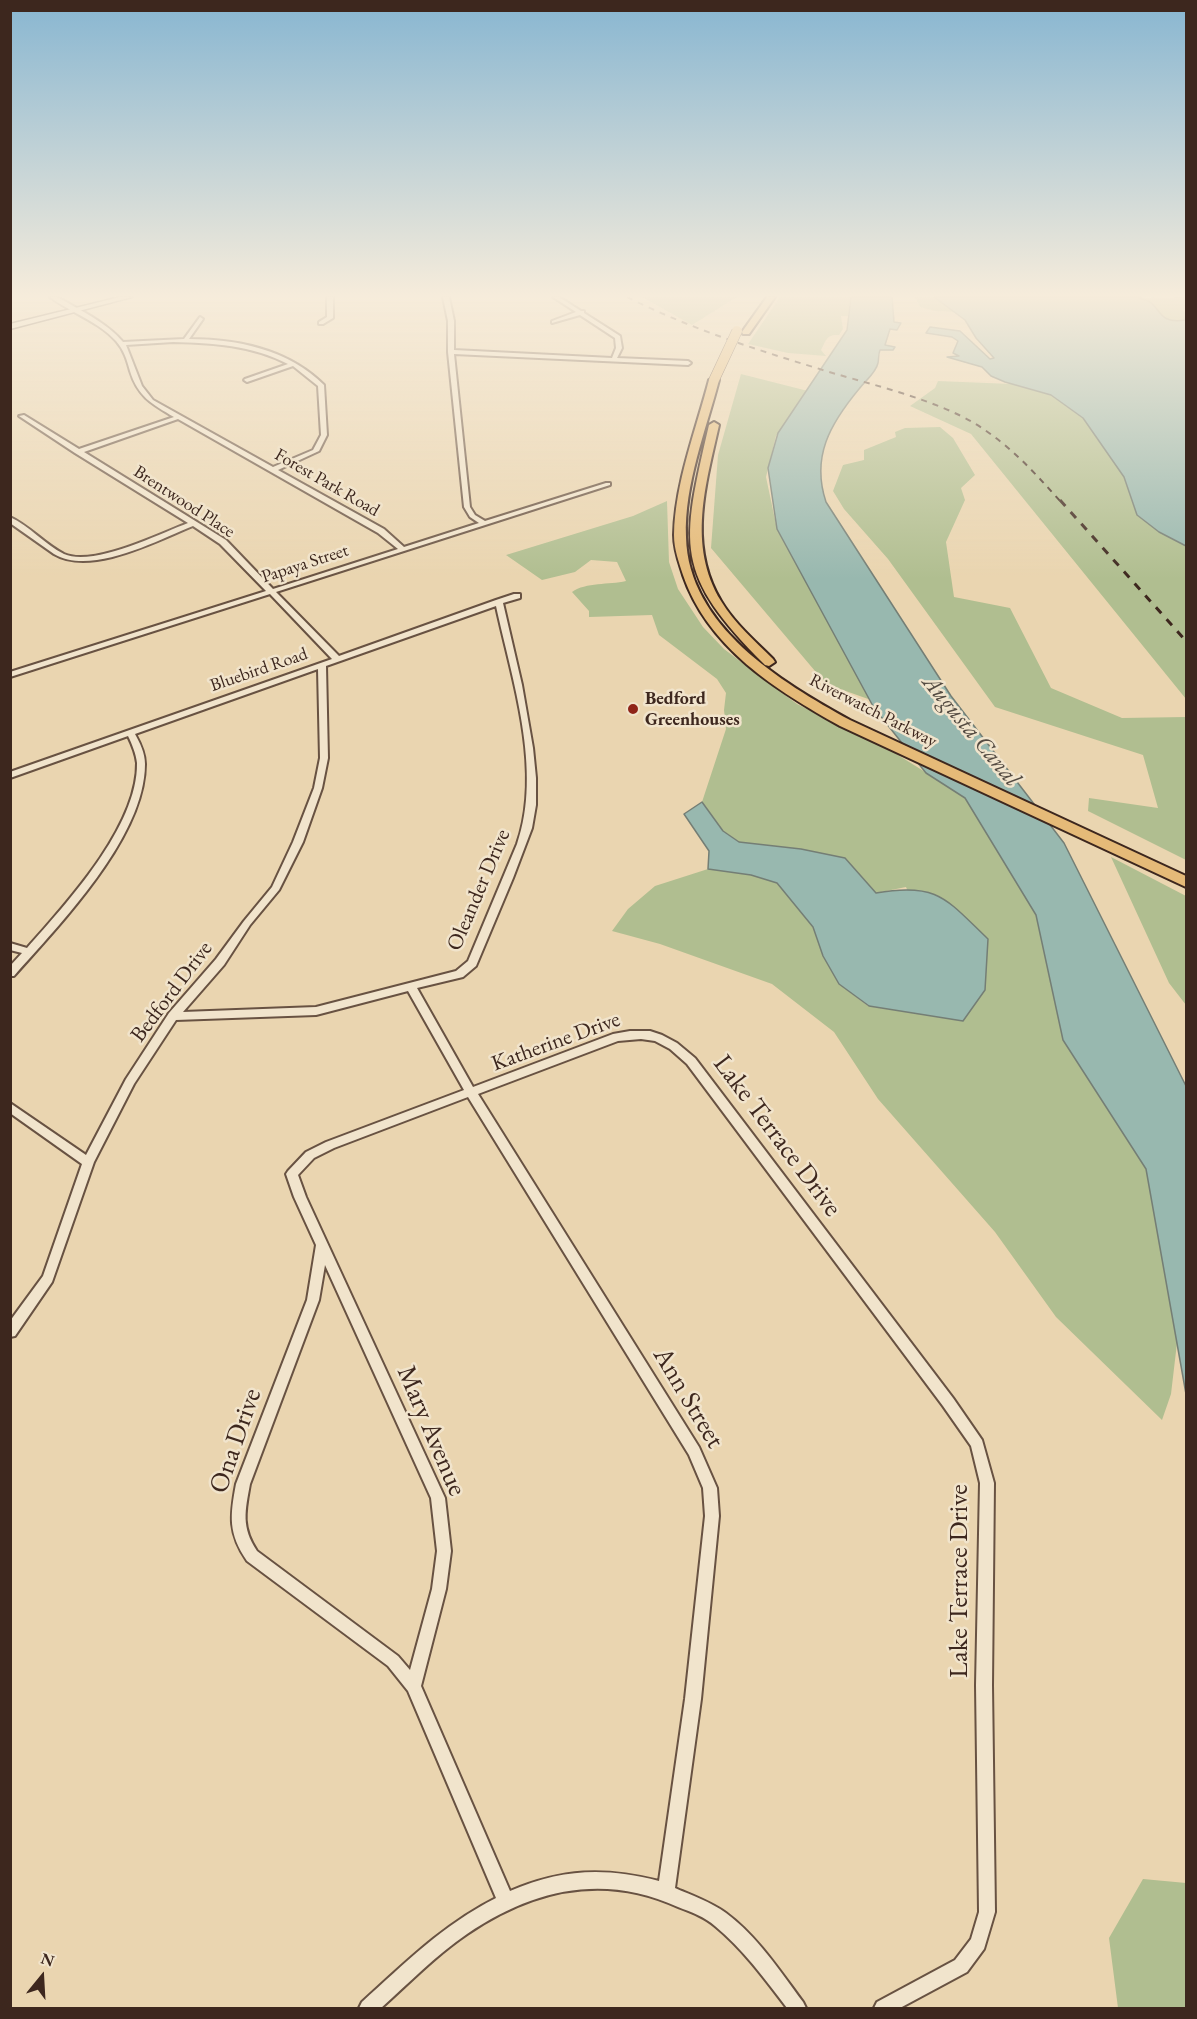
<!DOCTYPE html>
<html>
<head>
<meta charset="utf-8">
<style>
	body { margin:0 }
	#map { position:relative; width:1197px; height:2019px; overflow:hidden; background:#ead5b0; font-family:"EB Garamond",serif }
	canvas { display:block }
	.frame { position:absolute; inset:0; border:12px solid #3d271e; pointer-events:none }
	.north { position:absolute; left:12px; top:1947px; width:60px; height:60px; -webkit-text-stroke:4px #f1e4cc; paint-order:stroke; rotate:18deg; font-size:16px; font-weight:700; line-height:24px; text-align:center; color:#3d271e }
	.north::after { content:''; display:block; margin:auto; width:21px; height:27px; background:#3d271e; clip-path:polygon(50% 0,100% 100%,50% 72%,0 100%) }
</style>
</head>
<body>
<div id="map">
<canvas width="1197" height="2019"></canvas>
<div class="frame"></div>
<div class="north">N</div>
</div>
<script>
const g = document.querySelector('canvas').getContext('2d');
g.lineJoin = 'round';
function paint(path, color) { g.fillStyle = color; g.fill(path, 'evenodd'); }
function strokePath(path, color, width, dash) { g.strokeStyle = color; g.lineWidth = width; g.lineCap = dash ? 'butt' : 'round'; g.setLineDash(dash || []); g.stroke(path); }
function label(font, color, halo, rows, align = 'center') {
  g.font = font + ' "EB Garamond",serif'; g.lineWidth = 5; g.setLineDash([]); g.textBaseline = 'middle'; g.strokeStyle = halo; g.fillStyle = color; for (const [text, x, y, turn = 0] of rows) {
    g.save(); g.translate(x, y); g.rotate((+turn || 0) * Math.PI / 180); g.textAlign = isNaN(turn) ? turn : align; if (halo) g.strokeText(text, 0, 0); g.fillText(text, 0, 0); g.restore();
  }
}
const green = new Path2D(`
	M 642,297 L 737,297 L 692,325 Z
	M 780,297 L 851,297 L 848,316 L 841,316 L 843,329 L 839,335 C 826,334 826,341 821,350 L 826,356 L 788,353 L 748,344 Z
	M 915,297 L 934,297 L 957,312 L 935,311 L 920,307 Z
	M 1186,297 L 1186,310 L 1183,310 L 1186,314 L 1185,320 C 1158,325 1160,306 1148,301 C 1145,299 1141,300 1139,298 Z
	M 741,374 L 808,391 L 776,436 L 766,477 L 777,529 L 871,700 L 826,684 L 711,548 L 718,455 Z
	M 938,381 L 1012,384 L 1051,395 L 1083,418 L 1124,477 L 1137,515 L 1159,532 L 1186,546 L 1186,699 L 971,434 L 910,406 L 935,388 Z
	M 940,427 L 953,438 L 975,475 L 961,488 L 965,500 L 946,542 L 954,597 L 1010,608 L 1051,688 L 1122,718 L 1186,717 L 1186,860 L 1088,811 L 1089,798 L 1158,808 L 1143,755 L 995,707 L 888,559 L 844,509 L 833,491 L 843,465 L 864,460 L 864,450 L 896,437 L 895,432 L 905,428 Z
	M 667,501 L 669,562 L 678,589 L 703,627 L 724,649 L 797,704 L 890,750 L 965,797 L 1036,915 L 1063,1040 L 1146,1169 L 1177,1343 L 1171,1394 L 1162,1420 L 1056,1317 L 995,1232 L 878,1099 L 834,1032 L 772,984 L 660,944 L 612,931 L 628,909 L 655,886 L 708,869 L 751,875 L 777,883 L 813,927 L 823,956 L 839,984 L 868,1006 L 963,1021 L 906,887 L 876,893 L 845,858 L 801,849 L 739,842 L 723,831 L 702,802 L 726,729 L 724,710 L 726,693 L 717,679 L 659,635 L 652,615 L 589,617 L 589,611 L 572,592 C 586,582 609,585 626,581 L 617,562 L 591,560 L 575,572 L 542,580 L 506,555 L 633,516 Z
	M 1111,857 L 1186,896 L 1186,1005 L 1169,983 Z
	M 1143,1879 L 1186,1883 L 1186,2008 L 1118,2008 L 1109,1938 Z`);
const water = new Path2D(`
	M 851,297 L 892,297 L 894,322 L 901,323 L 897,330 L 890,329 L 885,345 L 895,347 L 893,350 L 880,350 C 878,355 879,359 878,363 C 876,373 865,381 859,389 C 830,424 811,457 826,502 L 951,696 L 1064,843 L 1186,1086 L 1186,1394 L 1146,1169 L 1063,1040 L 1036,915 L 965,798 L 926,773 L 874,708 L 777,529 L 768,468 L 778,433 L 847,330 Z
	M 934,297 L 1142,297 L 1139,298 C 1142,300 1145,299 1148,301 C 1160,306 1158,325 1185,320 L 1186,315 L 1186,546 L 1159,532 L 1137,515 L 1124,477 L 1083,418 L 1051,395 L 1005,382 L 991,376 L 982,367 L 947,357 L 959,356 L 953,353 L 958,341 L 952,337 L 926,333 L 930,327 L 960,331 L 990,359 L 994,358 L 976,338 L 965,320 Z
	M 702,802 L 723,831 L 739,842 L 801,849 L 845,858 L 876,893 C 938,882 946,899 988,939 L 985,990 L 963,1021 L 869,1006 L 839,984 L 823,956 L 813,927 L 777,883 L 751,875 L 708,869 L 709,851 L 684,814 Z`);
const street = new Path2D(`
	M 50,297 L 57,297 C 80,310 106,322 123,342 L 184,339 L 200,317 L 203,319 L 189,339 C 238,339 289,350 324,385 L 327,435 L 319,451 L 278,470 L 384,529 L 404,547 L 479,523 L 470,517 L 464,507 L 448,352 L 448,321 L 443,297 L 449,297 L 454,321 L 454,350 L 612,358 L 616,348 L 615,338 L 580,315 L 552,323 L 552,321 L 576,312 L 553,297 L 559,297 L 581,311 L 584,311 L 584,313 L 620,336 L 622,348 L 617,358 L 688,361 L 691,363 L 688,365 L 454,354 L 470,507 L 475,515 L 485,521 L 606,483 L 610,483 L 610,485 L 276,592 L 339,656 L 496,600 L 514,594 L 520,594 L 520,598 L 503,603 L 522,685 L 533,748 L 536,778 L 536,805 L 532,828 L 513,878 L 476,966 L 463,977 L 417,988 L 473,1087 L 613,1034 L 630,1031 L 650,1031 L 662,1035 L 677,1043 L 695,1058 L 953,1398 L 982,1440 L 994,1483 L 992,1685 L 995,1912 L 984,1949 L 967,1972 L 900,2008 L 874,2008 L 877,2002 L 955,1960 L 971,1939 L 979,1912 L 976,1685 L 980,1483 L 971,1446 L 943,1406 L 687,1064 L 670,1049 L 655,1041 L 641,1039 L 618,1041 L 478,1094 L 699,1447 L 717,1488 L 719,1516 L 701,1699 L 675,1888 C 691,1895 711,1902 726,1913 C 757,1936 780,1971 803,2002 L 806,2008 L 787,2008 C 765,1979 743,1949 715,1926 C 705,1917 691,1912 678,1907 C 604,1873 533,1889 467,1934 C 436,1955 409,1983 381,2008 L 359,2008 L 362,2002 C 404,1964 444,1924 496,1898 L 408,1691 L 388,1666 L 247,1561 C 228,1533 230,1516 236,1484 L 307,1300 L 316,1245 L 294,1197 L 286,1174 L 288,1171 L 306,1152 L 326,1142 L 464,1090 L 408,991 L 316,1015 L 176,1020 L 134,1084 L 94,1162 L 52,1282 L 15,1336 L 10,1337 L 10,1321 L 43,1276 L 82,1164 L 10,1113 L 10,1103 L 86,1155 L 126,1079 L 169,1013 L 216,959 L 244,921 L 272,887 L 293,842 L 314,788 L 320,758 L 318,669 L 135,734 C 140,743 145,753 145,764 C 145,837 60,924 14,976 L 10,976 L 10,966 L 22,953 L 10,950 L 10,943 L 27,948 C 67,903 138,826 137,763 C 136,754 132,744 128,736 L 10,778 L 10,772 L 332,659 L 270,594 L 10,677 L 10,672 L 266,591 L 220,544 L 193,526 C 156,541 91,576 54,554 L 10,523 L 10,517 C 30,526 44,544 64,554 C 93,567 159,534 188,523 L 75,453 L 19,416 L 24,415 L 79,449 L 174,417 C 152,404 138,397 130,371 C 127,360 124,350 116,341 C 98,321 71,313 50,297 ZM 173,342 C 212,343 252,345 288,364 L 245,379 L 244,380 L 247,382 L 293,366 L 318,386 L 321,435 L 313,450 L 273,467 L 153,400 L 142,386 L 126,345 ZM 178,419 L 378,533 L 398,549 L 273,589 L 226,540 L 84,452 ZM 496,606 C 512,680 543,770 517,844 L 468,961 L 456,971 L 316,1007 L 183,1012 L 224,965 L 250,925 L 279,890 L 303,842 L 322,788 L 328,758 L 326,666 ZM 468,1097 L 689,1455 L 703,1488 L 705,1516 L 685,1699 L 659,1881 C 604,1867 562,1869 510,1891 L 421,1686 L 446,1589 L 451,1551 L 445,1498 L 306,1197 L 298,1175 L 314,1158 L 334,1148 ZM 325,1265 L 431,1498 L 437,1551 L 432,1589 L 410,1670 L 398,1656 L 257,1551 C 241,1527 245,1511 250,1484 L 319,1300 Z
	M 327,297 L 333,297 L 333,318 L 323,324 L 319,324 L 319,322 L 327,317 Z`);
const secondary = new Path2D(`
	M 120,297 L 132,297 L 10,329 L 10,324 Z`);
const primary = new Path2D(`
	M 767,297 L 775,297 L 749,334 L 743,334 L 742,332 Z
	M 714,377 L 719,380 C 706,430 684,485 686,537 C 688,626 781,682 850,720 L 1186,876 L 1186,887 L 840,726 C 776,690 708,648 683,575 C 679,562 674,550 674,535 C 675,483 696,430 709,380 Z
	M 714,422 L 719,425 C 706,484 687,545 721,601 C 734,623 755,641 773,659 L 775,662 L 769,666 L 765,665 C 673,573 681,546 709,425 Z`);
const railFar1 = new Path2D(`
	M 627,297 C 695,331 764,352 836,374 C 878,386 937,401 974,423 C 1010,445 1033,471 1061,502`);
const rail = new Path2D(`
	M 1060,500 L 1186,641`);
const primaryBridge = new Path2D(`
	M 714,380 L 737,331`);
const markers = [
	[633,709,6,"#8f2418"]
];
const farStreetnames = [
	["Forest Park Road",327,483,30],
	["Brentwood Place",184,502,33],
	["Papaya Street",305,564,-18],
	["Bluebird Road",259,670,-19],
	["Riverwatch Parkway",873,711,27]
];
const farPoinames = [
	["Bedford",645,699],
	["Greenhouses",645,720]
];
const streetNames = [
	["Oleander Drive",479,890,-67],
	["Bedford Drive",172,992,-53],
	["Katherine Drive",556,1042,-20]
];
const waterNames = [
	["Augusta Canal",971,731,50]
];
const nearStreetnames = [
	["Lake Terrace Drive",777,1136,53],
	["Ann Street",688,1398,59],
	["Mary Avenue",431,1431,67],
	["Ona Drive",236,1441,-71],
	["Lake Terrace Drive",960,1581,-90]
];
paint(green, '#b0be90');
paint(water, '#98b8af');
strokePath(water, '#747e75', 1.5);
strokePath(street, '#685242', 4);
strokePath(secondary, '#3d271e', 3);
strokePath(primary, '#3d271e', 4);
paint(street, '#f1e4cc');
paint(secondary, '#f1e4cc');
paint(primary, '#e5ba78');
strokePath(railFar1, '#3d271e', 2, [6, 6]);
strokePath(rail, '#3d271e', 3, [8, 8]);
strokePath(primaryBridge, '#3d271e', 11, []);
strokePath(primaryBridge, '#e5ba78', 10);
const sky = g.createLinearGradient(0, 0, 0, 579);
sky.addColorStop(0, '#88b6d1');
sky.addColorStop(0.51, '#f6ecdb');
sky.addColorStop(1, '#f6ecdb00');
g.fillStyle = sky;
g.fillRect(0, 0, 1197, 579);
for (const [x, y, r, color] of markers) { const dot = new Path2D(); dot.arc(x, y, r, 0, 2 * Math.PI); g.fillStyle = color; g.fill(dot); strokePath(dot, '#f1e4cc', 2); }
label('18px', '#3d271e', '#f1e4cc', farStreetnames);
label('bold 18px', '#3d271e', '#f1e4cc', farPoinames, 'left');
label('22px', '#3d271e', '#f1e4cc', streetNames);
label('italic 24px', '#544b42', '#f1e4cc', waterNames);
label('27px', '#3d271e', '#f1e4cc', nearStreetnames);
</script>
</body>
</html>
